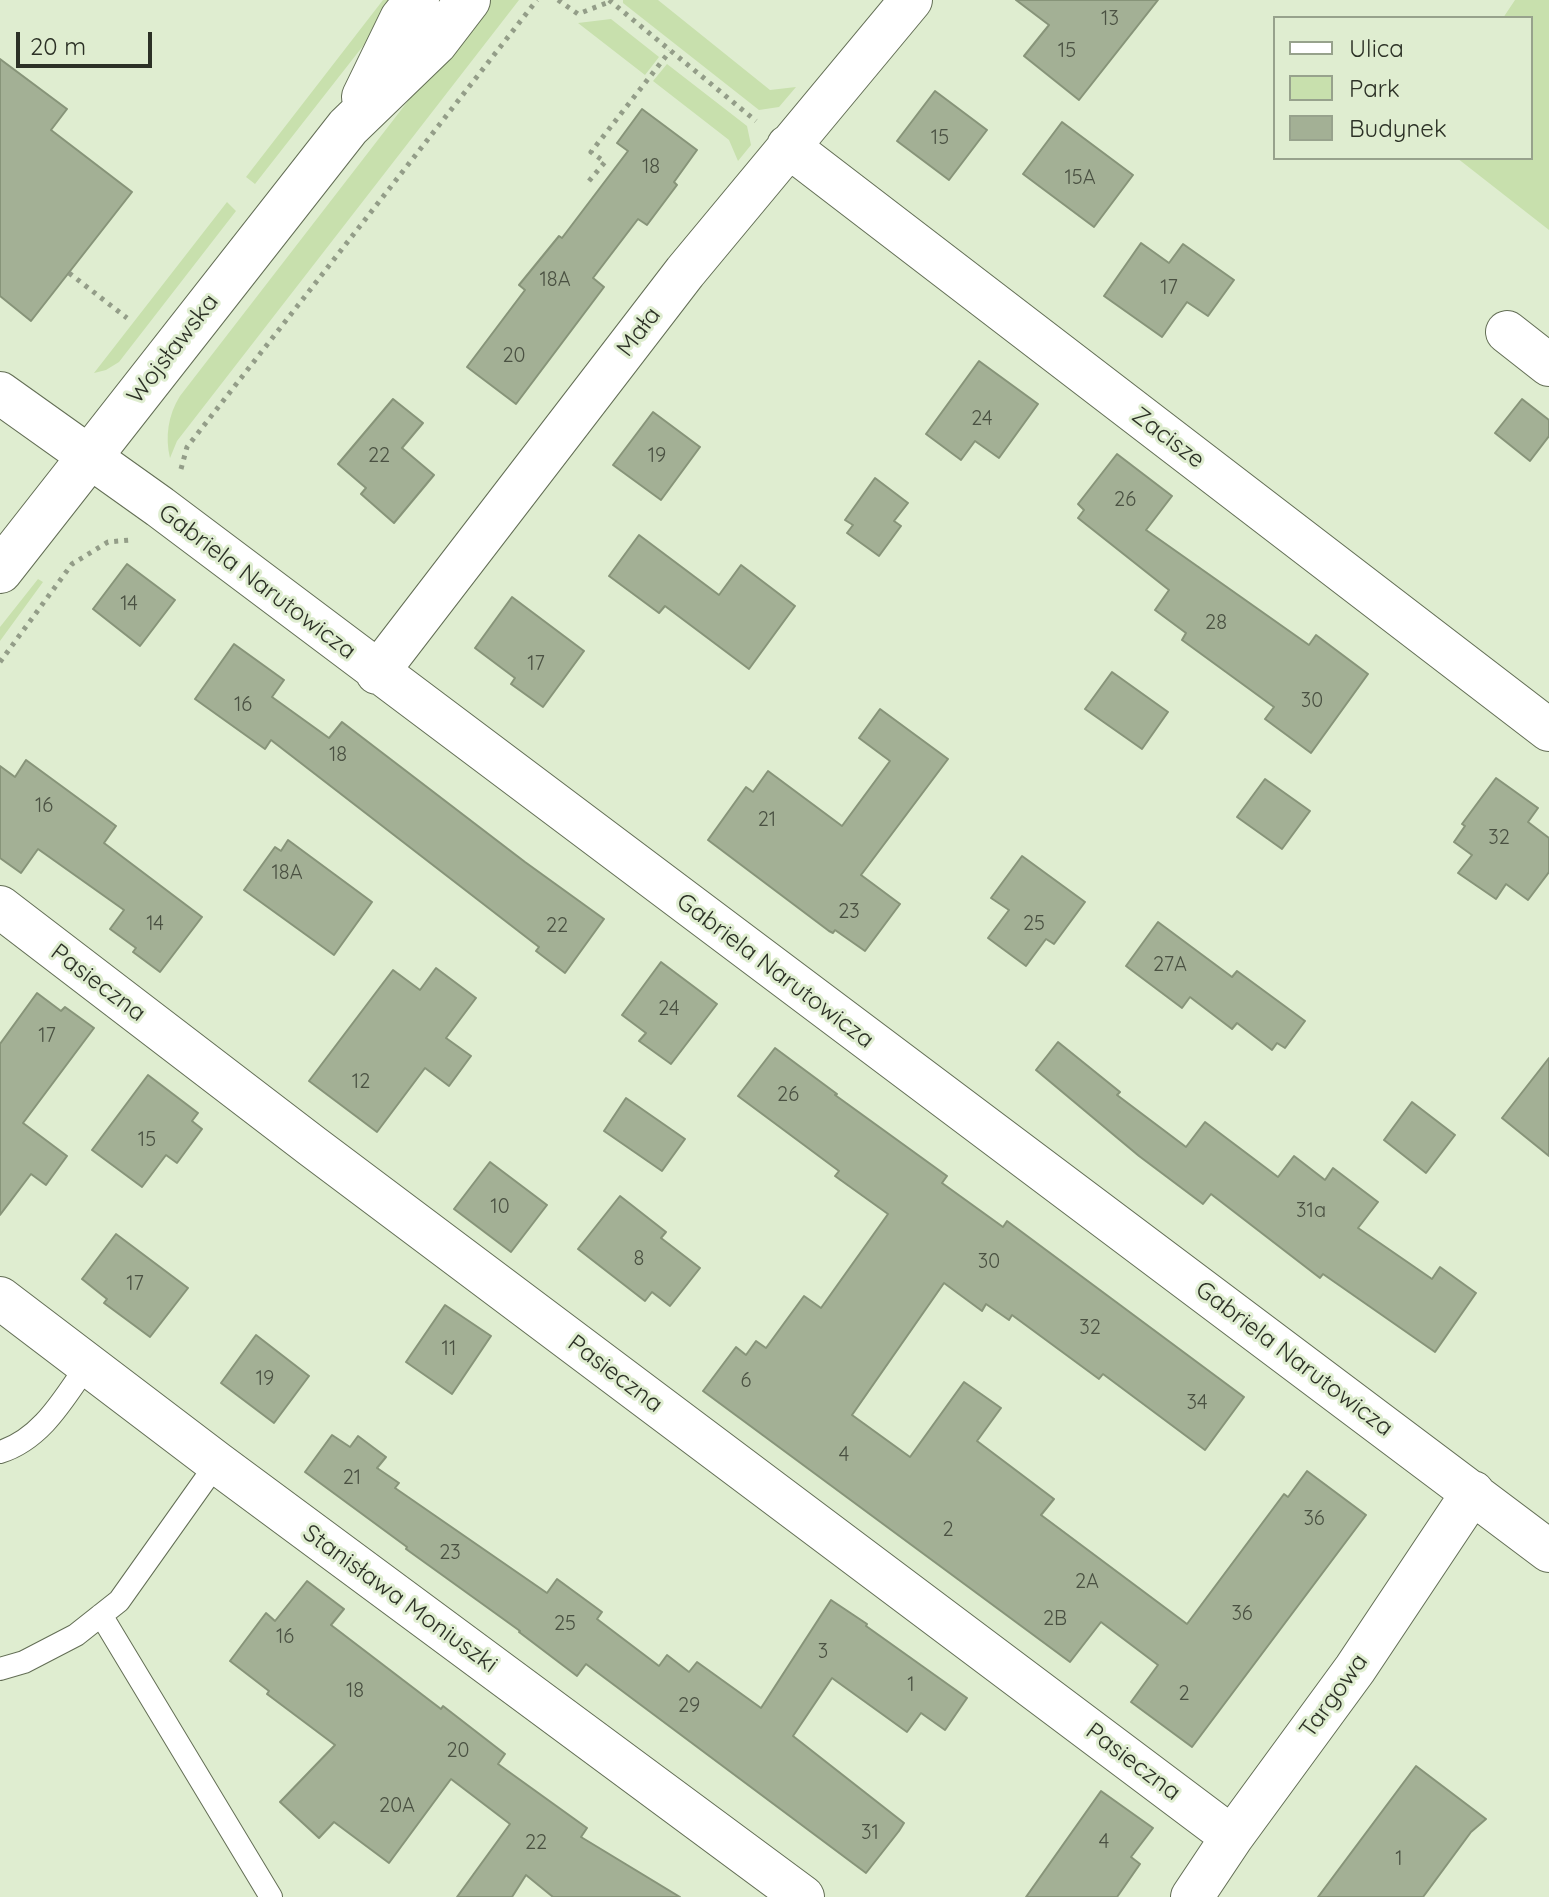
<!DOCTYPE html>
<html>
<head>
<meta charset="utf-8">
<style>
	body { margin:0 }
	#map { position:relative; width:1549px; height:1897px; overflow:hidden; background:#dfedd0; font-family:Quicksand,sans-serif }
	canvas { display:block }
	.legend { position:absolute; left:1273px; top:16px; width:260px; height:144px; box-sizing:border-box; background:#dfedd0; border:2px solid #97a28c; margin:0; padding:10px 14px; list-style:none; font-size:24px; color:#2c3126 }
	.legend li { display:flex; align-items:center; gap:16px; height:40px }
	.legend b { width:40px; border:2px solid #97a28c }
	.scale { position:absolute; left:16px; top:32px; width:136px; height:36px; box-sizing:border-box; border:4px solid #2c3126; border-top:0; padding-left:10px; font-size:24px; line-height:28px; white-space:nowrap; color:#2c3126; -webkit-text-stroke:6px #dfedd0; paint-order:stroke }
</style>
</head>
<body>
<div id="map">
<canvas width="1549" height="1897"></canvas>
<ul class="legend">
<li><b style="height:10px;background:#fff"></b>Ulica</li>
<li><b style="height:22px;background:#c8e0ad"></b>Park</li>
<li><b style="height:22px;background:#a3b095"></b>Budynek</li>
</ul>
<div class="scale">20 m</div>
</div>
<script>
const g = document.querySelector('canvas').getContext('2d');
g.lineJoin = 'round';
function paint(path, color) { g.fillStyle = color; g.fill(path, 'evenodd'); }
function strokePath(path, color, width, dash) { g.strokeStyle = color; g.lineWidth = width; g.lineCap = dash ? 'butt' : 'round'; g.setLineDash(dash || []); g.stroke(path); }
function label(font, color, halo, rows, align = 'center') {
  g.font = font + ' Quicksand,sans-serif'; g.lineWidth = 6; g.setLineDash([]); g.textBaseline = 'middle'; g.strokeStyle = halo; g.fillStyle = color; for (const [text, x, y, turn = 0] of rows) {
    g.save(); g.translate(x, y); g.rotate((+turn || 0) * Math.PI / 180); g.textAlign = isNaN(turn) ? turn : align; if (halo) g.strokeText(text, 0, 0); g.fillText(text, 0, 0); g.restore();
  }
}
const green = new Path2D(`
	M 383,0 L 399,0 L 255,184 L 246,177 Z
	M 486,0 L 519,0 L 177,441 L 170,458 C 165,437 168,415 180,396 Z
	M 623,0 L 658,0 L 770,90 L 796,87 L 779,107 L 759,110 L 623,3 Z
	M 1515,0 L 1549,0 L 1549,230 L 1457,158 L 1531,158 L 1531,18 L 1503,18 Z
	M 611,19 L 659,57 L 645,75 L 578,23 Z
	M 667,64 L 747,126 L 751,145 L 738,161 L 729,140 L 653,81 Z
	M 227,202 L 236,211 L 119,362 L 106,370 L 94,373 Z
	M 38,579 L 43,582 L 0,641 L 0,627 Z`);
const building = new Path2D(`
	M 1016,0 L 1158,0 L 1079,100 L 1024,56 L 1049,25 Z
	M 0,59 L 67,109 L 51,130 L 132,192 L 31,321 L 0,296 Z
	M 935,91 L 987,130 L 949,180 L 897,141 Z
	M 642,109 L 697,150 L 674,182 L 677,185 L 647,225 L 638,219 L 593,278 L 604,287 L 516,404 L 467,367 L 525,290 L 519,285 L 559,236 L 562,238 L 628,151 L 617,143 Z
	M 1062,122 L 1133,175 L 1094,227 L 1023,174 Z
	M 1141,243 L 1169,263 L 1183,244 L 1234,280 L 1208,316 L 1187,302 L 1162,337 L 1104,296 Z
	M 979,361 L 1038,404 L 999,458 L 975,441 L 961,460 L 926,434 Z
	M 393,399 L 423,423 L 402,448 L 434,475 L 394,523 L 361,494 L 366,488 L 338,464 Z
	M 1522,399 L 1549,420 L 1549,436 L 1530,461 L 1495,433 Z
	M 653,412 L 700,447 L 661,500 L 613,465 Z
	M 1117,454 L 1172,496 L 1146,530 L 1309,645 L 1316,635 L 1368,674 L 1311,753 L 1265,719 L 1274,707 L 1182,640 L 1186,633 L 1155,610 L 1169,590 L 1078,518 L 1084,510 L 1078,504 Z
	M 875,478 L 908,503 L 894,521 L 901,526 L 879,556 L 847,533 L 853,525 L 845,520 Z
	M 639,535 L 719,595 L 741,565 L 795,606 L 749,669 L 665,606 L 659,613 L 609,576 Z
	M 127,564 L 175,600 L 140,646 L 93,609 Z
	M 512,597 L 584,651 L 543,707 L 511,684 L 515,678 L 475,648 Z
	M 234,644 L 284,680 L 272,697 L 329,738 L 342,722 L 525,862 L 604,919 L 565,973 L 536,951 L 539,947 L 271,740 L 265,749 L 195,699 Z
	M 1112,672 L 1168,712 L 1142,749 L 1085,709 Z
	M 880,709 L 948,759 L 861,875 L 900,904 L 865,951 L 835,930 L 833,933 L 829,931 L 708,840 L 746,787 L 753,792 L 768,771 L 842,826 L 890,761 L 859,738 Z
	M 26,760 L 116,826 L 104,843 L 202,917 L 160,972 L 133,952 L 136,948 L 110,929 L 124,910 L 38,849 L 21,873 L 0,858 L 0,766 L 15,777 Z
	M 1496,778 L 1538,808 L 1528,822 L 1549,838 L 1549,872 L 1528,900 L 1506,884 L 1496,899 L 1458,873 L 1472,855 L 1454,842 L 1465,826 L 1462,824 Z
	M 1265,779 L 1310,811 L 1282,849 L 1237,817 Z
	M 288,840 L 372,902 L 334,955 L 244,890 L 275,847 L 281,851 Z
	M 1022,856 L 1085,902 L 1054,944 L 1046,939 L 1026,966 L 988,938 L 1009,910 L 991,898 Z
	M 1158,922 L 1232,977 L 1237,971 L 1305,1021 L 1285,1048 L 1277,1043 L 1272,1050 L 1237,1023 L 1232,1029 L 1190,997 L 1182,1008 L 1126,966 Z
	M 661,962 L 717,1004 L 671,1064 L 639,1041 L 646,1033 L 622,1015 Z
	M 436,968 L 476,998 L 446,1038 L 471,1056 L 449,1086 L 425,1068 L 377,1132 L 309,1081 L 393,970 L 420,990 Z
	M 37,993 L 61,1011 L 65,1007 L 94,1028 L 23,1123 L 67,1156 L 46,1185 L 31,1174 L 0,1215 L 0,1044 Z
	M 1058,1042 L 1120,1092 L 1117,1095 L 1186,1147 L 1205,1122 L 1278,1177 L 1294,1156 L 1325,1180 L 1333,1168 L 1378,1202 L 1358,1228 L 1432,1279 L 1440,1267 L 1476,1293 L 1435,1352 L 1323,1274 L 1320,1278 L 1211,1194 L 1203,1204 L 1139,1156 L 1036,1070 Z
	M 775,1048 L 837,1094 L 835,1095 L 947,1176 L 942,1183 L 1003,1227 L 1007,1221 L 1244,1397 L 1205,1450 L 1103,1374 L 1099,1379 L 1012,1315 L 1009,1320 L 986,1304 L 982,1311 L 944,1283 L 852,1415 L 910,1457 L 964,1382 L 1001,1408 L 977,1441 L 1054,1499 L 1041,1515 L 1187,1624 L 1284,1494 L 1288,1497 L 1307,1471 L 1366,1515 L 1192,1747 L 1131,1702 L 1158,1665 L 1101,1622 L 1070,1662 L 703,1391 L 736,1347 L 746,1355 L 756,1341 L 766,1348 L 804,1296 L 821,1308 L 888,1214 L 835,1176 L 839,1171 L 738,1096 Z
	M 1549,1058 L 1549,1156 L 1502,1118 Z
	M 148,1075 L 198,1113 L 192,1121 L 202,1129 L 177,1163 L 166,1155 L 142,1187 L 92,1150 Z
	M 626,1098 L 685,1139 L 662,1171 L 604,1131 Z
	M 1412,1102 L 1455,1135 L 1426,1173 L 1384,1140 Z
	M 490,1162 L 547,1205 L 511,1252 L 454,1209 Z
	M 620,1196 L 666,1232 L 661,1238 L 700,1268 L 670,1306 L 652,1292 L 645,1301 L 578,1249 Z
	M 116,1234 L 188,1288 L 150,1337 L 104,1303 L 107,1299 L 82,1279 Z
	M 445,1305 L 491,1336 L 452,1394 L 406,1362 Z
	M 256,1335 L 309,1376 L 274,1423 L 221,1383 Z
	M 332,1435 L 350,1447 L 358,1436 L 386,1457 L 377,1468 L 399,1483 L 395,1488 L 547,1593 L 557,1579 L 602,1612 L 597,1619 L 659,1666 L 667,1655 L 689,1672 L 697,1662 L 761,1708 L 831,1600 L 867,1624 L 866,1626 L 967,1698 L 945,1730 L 921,1713 L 907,1732 L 832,1678 L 793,1736 L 904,1823 L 899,1831 L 866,1873 L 586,1664 L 577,1676 L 519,1632 L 520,1631 L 406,1549 L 407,1547 L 305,1472 Z
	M 307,1581 L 344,1609 L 331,1625 L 441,1709 L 443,1706 L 505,1754 L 498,1764 L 587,1828 L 581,1837 L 680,1897 L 553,1897 L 526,1875 L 512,1897 L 457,1897 L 510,1824 L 451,1779 L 389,1863 L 334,1822 L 319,1838 L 280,1802 L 335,1745 L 267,1694 L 269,1691 L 230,1661 L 266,1613 L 275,1621 Z
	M 1416,1766 L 1486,1819 L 1471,1832 L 1423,1897 L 1318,1897 Z
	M 1101,1791 L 1153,1828 L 1131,1857 L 1140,1864 L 1117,1897 L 1026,1897 Z`);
const path = new Path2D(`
	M 558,0 L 578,14 L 609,2
	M 609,0 L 756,121
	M 589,181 L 605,162 L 591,152 L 670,51
	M 69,273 L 127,318
	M 181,469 L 187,447 L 537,0
	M 0,662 L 72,564 L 108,542 L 130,540`);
const service = new Path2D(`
	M 0,1452 C 42,1439 64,1398 88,1364
	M 101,1615 L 271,1897
	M 0,1669 L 24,1662 L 76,1635 L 119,1601 L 217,1463`);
const minor = new Path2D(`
	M 788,146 L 1549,730
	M 1507,332 L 1549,365
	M 0,393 L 160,507 L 1549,1551
	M 377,673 L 685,272 L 911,0
	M 0,907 L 312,1146 L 1232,1837
	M 0,1298 L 217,1463 L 803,1897
	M 1192,1897 L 1232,1837 L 1355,1669 L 1473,1492`);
const tertiary = new Path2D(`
	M 364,97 L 402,19 L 417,0
	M 0,571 L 348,127 L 435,43 L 468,0`);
const numberNames = [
	["13",1110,19],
	["15",1067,51],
	["15",940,138],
	["18",651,167],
	["15A",1080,178],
	["18A",555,280],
	["17",1169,288],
	["20",514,356],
	["24",982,419],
	["22",379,456],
	["19",657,456],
	["26",1125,500],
	["14",129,604],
	["28",1216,623],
	["17",536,664],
	["30",1312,701],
	["16",243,705],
	["18",338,755],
	["16",44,806],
	["21",767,820],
	["32",1499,838],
	["18A",287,873],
	["23",849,912],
	["14",155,924],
	["25",1034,924],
	["22",557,926],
	["27A",1170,965],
	["24",669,1009],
	["17",47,1036],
	["12",361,1082],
	["26",788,1095],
	["15",147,1140],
	["10",500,1207],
	["31a",1311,1211],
	["8",639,1259],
	["30",989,1262],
	["17",135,1284],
	["32",1090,1328],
	["11",449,1349],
	["19",265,1379],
	["6",746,1381],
	["34",1197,1403],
	["4",844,1455],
	["21",352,1478],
	["36",1314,1519],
	["2",948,1530],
	["23",450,1553],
	["2A",1087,1582],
	["36",1242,1614],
	["2B",1055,1619],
	["25",565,1624],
	["16",285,1637],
	["3",823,1652],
	["1",911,1685],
	["18",355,1691],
	["2",1184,1694],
	["29",689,1706],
	["20",458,1751],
	["20A",397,1806],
	["31",870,1833],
	["4",1104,1842],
	["22",536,1843],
	["1",1399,1859]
];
const streetNames = [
	["Mała",639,332,-53],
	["Wojsławska",173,349,-52],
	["Zacisze",1168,438,37],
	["Gabriela Narutowicza",257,582,37],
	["Gabriela Narutowicza",775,971,37],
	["Pasieczna",98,983,37],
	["Gabriela Narutowicza",1294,1359,37],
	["Pasieczna",615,1374,37],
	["Stanisława Moniuszki",400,1599,36],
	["Targowa",1334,1696,-54],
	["Pasieczna",1133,1762,37]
];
paint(green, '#c8e0ad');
paint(building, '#a3b095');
strokePath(building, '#879479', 2);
strokePath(service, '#636e55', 24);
strokePath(minor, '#636e55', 44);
strokePath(tertiary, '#636e55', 46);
strokePath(path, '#939d88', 5, [4, 6]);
strokePath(service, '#fff', 22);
strokePath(minor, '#fff', 42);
strokePath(tertiary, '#fff', 44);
label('20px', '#4a5142', null, numberNames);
label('24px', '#2c3126', '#dfedd0', streetNames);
</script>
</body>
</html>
